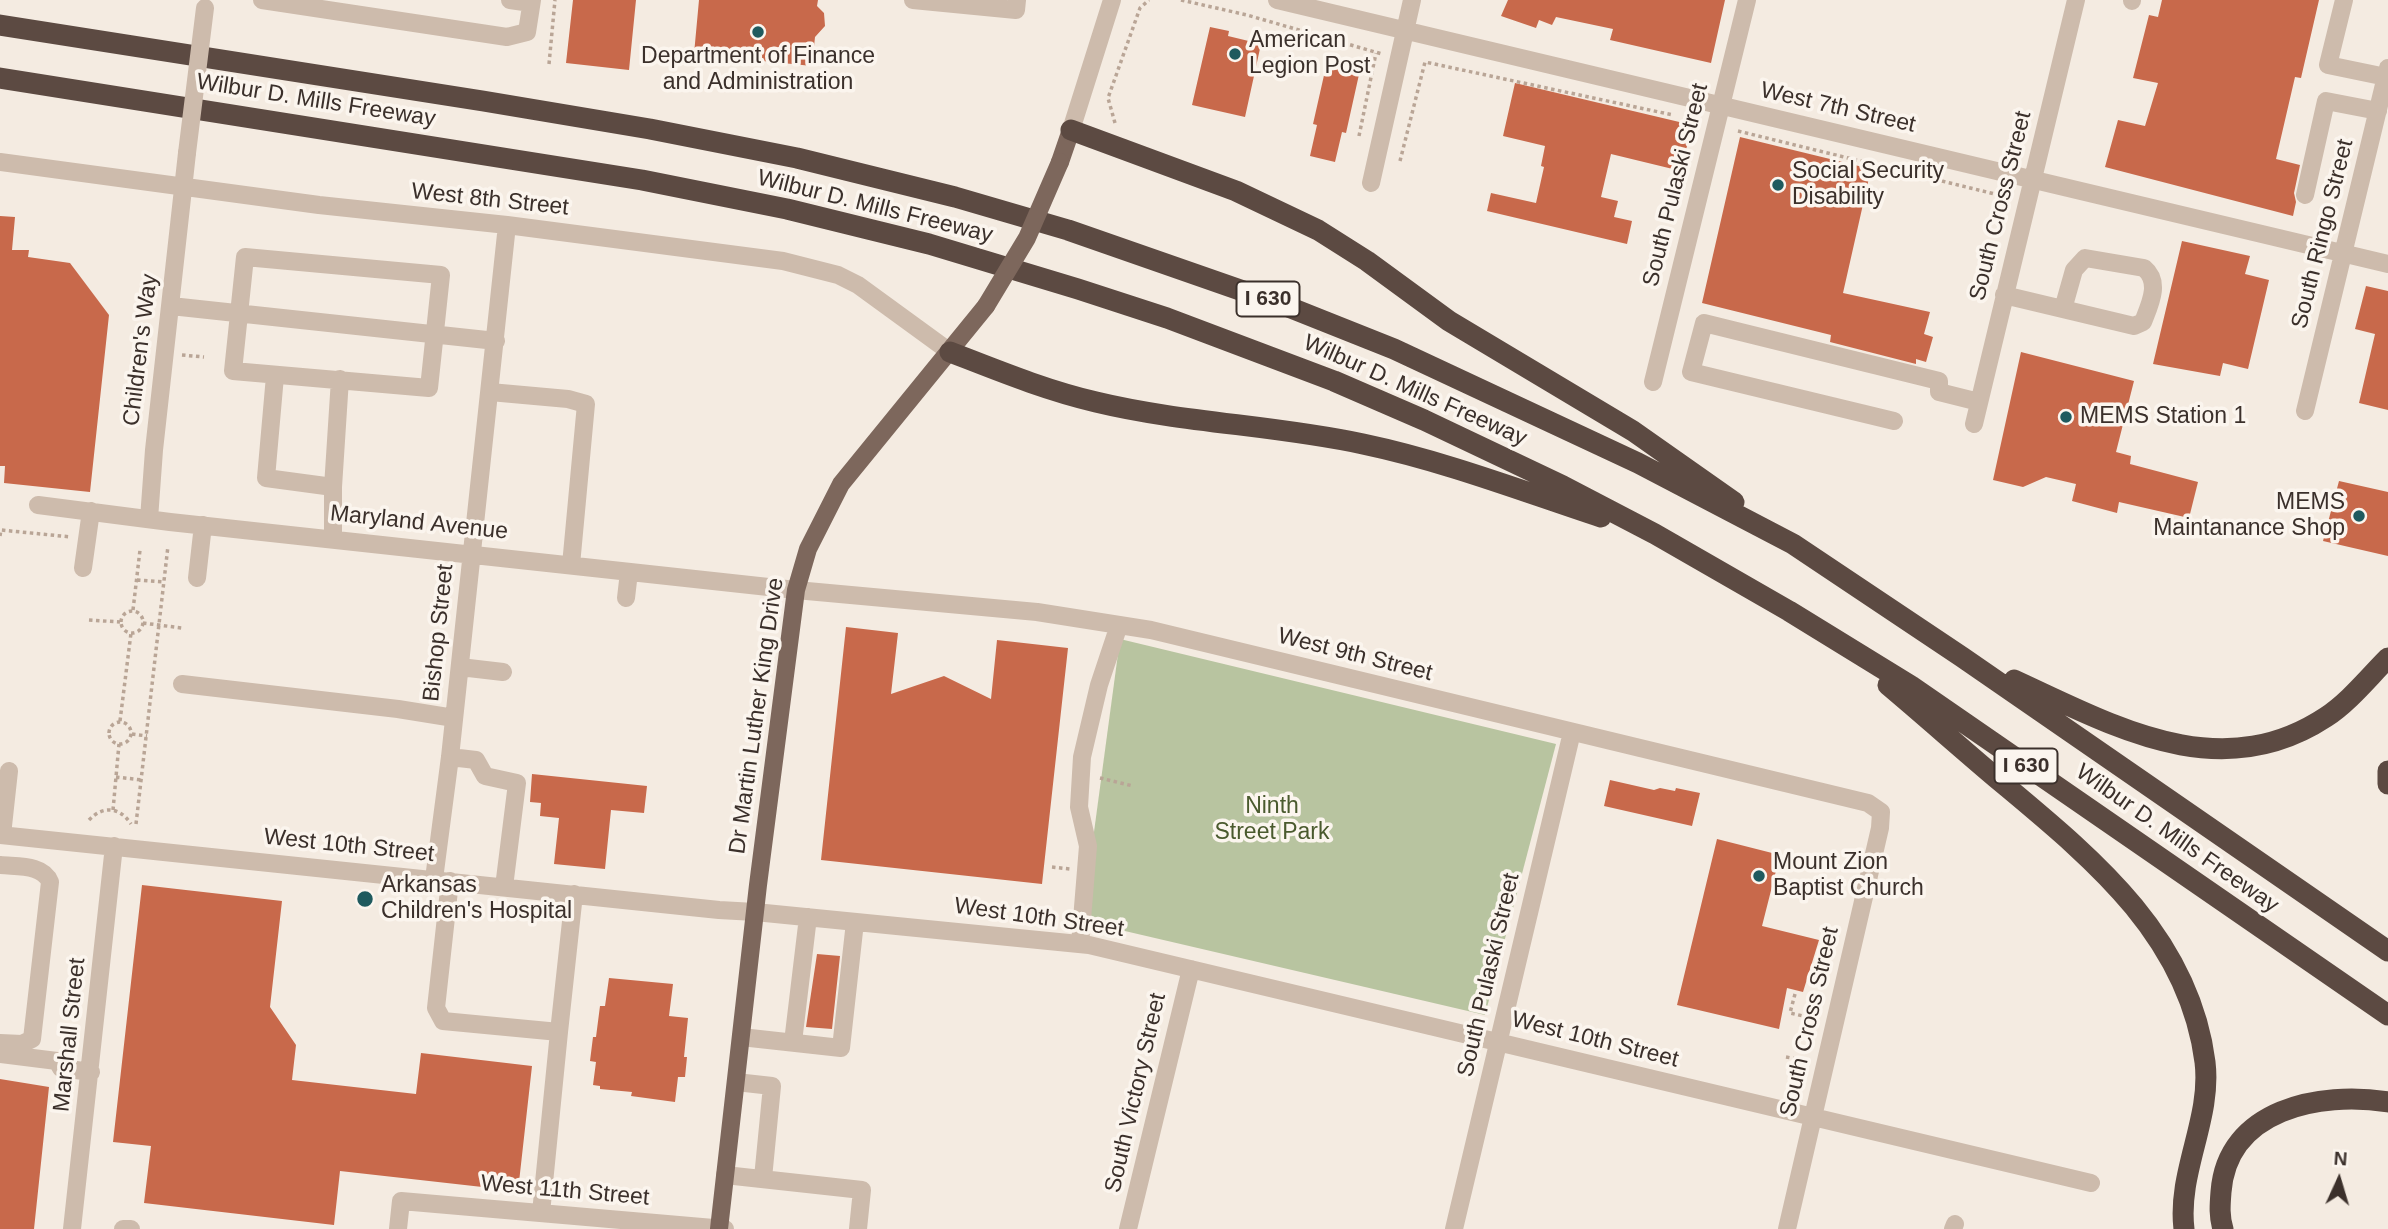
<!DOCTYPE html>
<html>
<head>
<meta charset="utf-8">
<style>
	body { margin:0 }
	#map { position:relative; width:2388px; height:1229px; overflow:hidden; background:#f4ebe1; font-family:Arial,sans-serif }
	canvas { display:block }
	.north { position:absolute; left:2304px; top:1145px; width:70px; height:70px; -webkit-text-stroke:5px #fbf5ee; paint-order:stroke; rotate:4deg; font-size:19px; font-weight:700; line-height:28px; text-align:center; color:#3b302b }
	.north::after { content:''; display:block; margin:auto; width:24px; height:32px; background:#3b302b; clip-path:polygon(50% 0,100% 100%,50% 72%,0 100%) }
</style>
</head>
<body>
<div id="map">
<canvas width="2388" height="1229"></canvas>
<div class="north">N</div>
</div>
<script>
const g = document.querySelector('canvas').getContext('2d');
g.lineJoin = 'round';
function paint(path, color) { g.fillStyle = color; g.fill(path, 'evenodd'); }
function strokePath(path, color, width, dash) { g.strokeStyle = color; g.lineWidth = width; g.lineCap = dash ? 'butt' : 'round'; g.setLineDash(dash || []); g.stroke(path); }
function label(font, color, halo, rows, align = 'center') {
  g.font = font + ' Arial,sans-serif'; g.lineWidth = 7; g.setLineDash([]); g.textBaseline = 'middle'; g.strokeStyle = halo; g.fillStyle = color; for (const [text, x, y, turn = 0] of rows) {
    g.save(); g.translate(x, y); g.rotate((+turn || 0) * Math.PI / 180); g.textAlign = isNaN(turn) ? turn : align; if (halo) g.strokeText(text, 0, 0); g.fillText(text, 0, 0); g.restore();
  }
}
const green = new Path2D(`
	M 1120,639 L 1556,744 L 1485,1015 L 1082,921 Z`);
const building = new Path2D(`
	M 573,0 L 636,0 L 629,70 L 566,63 Z
	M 699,0 L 818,0 L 817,6 L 824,13 L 825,26 L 815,37 L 812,66 L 694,54 Z
	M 1508,0 L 1725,0 L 1711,63 L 1610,40 L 1613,29 L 1556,17 L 1552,25 L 1539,20 L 1536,28 L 1501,16 Z
	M 2162,0 L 2319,0 L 2301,78 L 2295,77 L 2276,159 L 2300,165 L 2294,193 L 2296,202 L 2293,216 L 2105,167 L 2118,120 L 2145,126 L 2158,83 L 2133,78 L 2149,15 L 2158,17 Z
	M 1210,27 L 1229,31 L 1228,36 L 1261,44 L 1245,117 L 1192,105 Z
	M 1327,62 L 1360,70 L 1346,133 L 1342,132 L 1335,162 L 1310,156 L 1317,125 L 1313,124 Z
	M 1515,83 L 1692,125 L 1681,171 L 1611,154 L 1601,197 L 1618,201 L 1614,217 L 1632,221 L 1627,244 L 1487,211 L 1491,193 L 1536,203 L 1544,167 L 1541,166 L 1545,146 L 1503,136 Z
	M 1740,137 L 1871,169 L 1843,293 L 1930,312 L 1924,334 L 1933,337 L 1926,362 L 1916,359 L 1916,364 L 1830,342 L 1831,335 L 1702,303 Z
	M 0,216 L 15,217 L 12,250 L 29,250 L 28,257 L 70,263 L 109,315 L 90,492 L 4,483 L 5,466 L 0,466 Z
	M 2182,241 L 2250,256 L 2245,274 L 2269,280 L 2248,369 L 2223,363 L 2220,376 L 2153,364 Z
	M 2366,286 L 2388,291 L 2388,410 L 2359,403 L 2375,334 L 2355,329 Z
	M 2021,352 L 2134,381 L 2116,452 L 2131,456 L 2130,464 L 2198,482 L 2189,518 L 2119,502 L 2117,513 L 2072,501 L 2076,484 L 2046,477 L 2023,487 L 1993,480 Z
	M 2339,481 L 2388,492 L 2388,556 L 2323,541 Z
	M 846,627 L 898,633 L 891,694 L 944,676 L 991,699 L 997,640 L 1068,648 L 1042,884 L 821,860 Z
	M 532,774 L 647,786 L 644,813 L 611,810 L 605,869 L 554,864 L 559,818 L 540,816 L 541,803 L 530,802 Z
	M 1610,780 L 1654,790 L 1660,788 L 1675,791 L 1676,788 L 1700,793 L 1692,826 L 1604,806 Z
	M 1717,839 L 1780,855 L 1762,926 L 1819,940 L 1803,992 L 1787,988 L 1779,1029 L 1677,1005 Z
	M 142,885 L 282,901 L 270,1007 L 296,1045 L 292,1080 L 416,1094 L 421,1053 L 532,1066 L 518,1191 L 340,1171 L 334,1225 L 144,1203 L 151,1146 L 113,1142 Z
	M 817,954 L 840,956 L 832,1029 L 806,1027 Z
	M 609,978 L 673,984 L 669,1016 L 688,1018 L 684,1057 L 687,1057 L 685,1077 L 678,1077 L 675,1102 L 631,1096 L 632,1092 L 600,1089 L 600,1086 L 593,1085 L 596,1062 L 590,1061 L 593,1037 L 596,1037 L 600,1006 L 605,1006 Z
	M 0,1079 L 49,1087 L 34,1229 L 0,1229 Z`);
const path = new Path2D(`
	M 1181,0 L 1247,15 L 1382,54
	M 549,64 L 555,0
	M 1115,123 L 1108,98 L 1140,8 L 1149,0
	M 1738,131 L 2011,198
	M 1359,136 L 1376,53
	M 1400,161 L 1425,62 L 1673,115
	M 182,355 L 204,357
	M 0,536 L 1,530 L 71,537
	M 137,580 L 164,582
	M 133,610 L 140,550
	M121 622a11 11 0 1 1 22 0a11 11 0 1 1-22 0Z
	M 89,620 L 120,622
	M 143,623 L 182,628
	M 120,721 L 131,633
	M109 733a11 11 0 1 1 22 0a11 11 0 1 1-22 0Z
	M 132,734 L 147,736
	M 116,777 L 142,780
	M 1100,778 L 1133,786
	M 113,810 L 119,744
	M 89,820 C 103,805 120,807 131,824
	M 136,824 L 168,546
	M 1052,867 L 1070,869
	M 1795,994 L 1790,1013 L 1816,1019
	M 1786,1057 L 1807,1061`);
const minor = new Path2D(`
	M 262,0 L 507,37 L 527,32 L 532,0
	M 510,0 L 531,3
	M 913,0 L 1016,10 L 1017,0
	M 1277,0 L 2388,264
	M 2344,0 L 2328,65 L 2386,77
	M 2132,1 L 2132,0
	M 1071,130 L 1112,0
	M 0,162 L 319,205 L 507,225 L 783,261 L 838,275 L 858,285 L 950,352
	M 1371,183 L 1412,0
	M 2305,195 L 2326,101 L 2378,111
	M 245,257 L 441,275 L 429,388 L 233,371 Z
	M 2004,295 L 2134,326 L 2143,322 C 2150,304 2161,282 2144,268 L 2085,258 L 2074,270 L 2063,309
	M 171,306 L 496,341
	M 275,376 L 266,478 L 333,487
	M 1653,382 L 1747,0
	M 490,392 L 568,399 L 586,404 L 571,565
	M 2305,411 L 2388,68
	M 1894,421 L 1691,372 L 1704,323 L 1939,381 L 1939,392 L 1979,402
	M 1974,424 L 2076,0
	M 38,505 L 170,522 L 796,590 L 1037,612 L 1151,630 L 1868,803 L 1881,812 L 1880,828 L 1787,1229
	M 149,519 L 154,450 L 187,153
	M 333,538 L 333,487 L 340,379
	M 83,568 L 91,511
	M 197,578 L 203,525
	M 626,598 L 629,572
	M 460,667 L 503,672
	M 182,684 L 398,709 L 454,718
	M 450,757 L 476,760 L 485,776 L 517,783 L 504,887
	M 0,835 L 719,910 L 755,912 L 1089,945 L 2091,1183
	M 2,835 L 9,771
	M 0,865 C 17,867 43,864 50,882 L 32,1039 L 22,1044 L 0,1043
	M 434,879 L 450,757 L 507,225
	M 450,881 L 436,1008 L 443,1021 L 559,1032 L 574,894
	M 1080,944 L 1088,846 L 1079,807 L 1082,757 L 1099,685 L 1119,625
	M 741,1037 L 841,1048 L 855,922
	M 793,1042 L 808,917
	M 0,1054 L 57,1061 L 61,1068 L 91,1072
	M 736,1082 L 772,1086 L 763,1178
	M 725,1175 L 862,1190 L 858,1229
	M 541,1213 L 559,1032
	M 72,1229 L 114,846
	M 123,1229 L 131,1229
	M 398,1229 L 401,1201 L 725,1229
	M 1128,1229 L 1191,969
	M 1454,1229 L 1572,732
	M 1953,1229 L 1955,1224`);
const major = new Path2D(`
	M 1060,162 L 1071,130
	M 719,1229 L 758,885 L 796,590 L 808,549 L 841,484 L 986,306`);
const highway = new Path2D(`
	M 0,25 L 483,101 L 650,129 L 797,158 L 955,197 L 1068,230 L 1286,306 L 1394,349 L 1638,463 L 1793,544 L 1962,657 L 2388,951
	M 0,78 L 642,180 L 787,209 L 929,244 L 1078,289 L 1167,318 L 1334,381 L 1424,420 L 1563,486 L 1655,534 L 1789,611 L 1911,686 L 2388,1015
	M 1071,130 L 1236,191 L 1318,230 L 1367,261 L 1449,321 L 1633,431 L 1734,502
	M 950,352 C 999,371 1045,390 1096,402 C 1183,423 1275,425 1363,444 C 1444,461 1522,491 1601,517
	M 2014,680 C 2114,726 2220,787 2326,717 C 2349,702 2368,678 2388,658
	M 1888,685 C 1926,717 1963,750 2001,782 C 2092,858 2189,936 2205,1062 C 2212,1119 2177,1172 2184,1229
	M 2388,771 L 2388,784
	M 2223,1229 C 2219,1216 2220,1205 2221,1192 C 2227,1109 2320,1091 2388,1102`);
const minorBridge = new Path2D(`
	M 187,153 L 205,8`);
const majorBridge = new Path2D(`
	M 986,306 L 1027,238 L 1060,162`);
const markers = [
	[758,32,7,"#1f5a5e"],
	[1235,54,7,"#1f5a5e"],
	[1778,185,7,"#1f5a5e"],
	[2066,417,7,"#1f5a5e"],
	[2359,516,7,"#1f5a5e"],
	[1759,876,7,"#1f5a5e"],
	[365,899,9,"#1f5a5e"]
];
const shields = [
	[1268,299,63],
	[2026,766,63]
];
const shieldNames = [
	["I 630",1268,299],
	["I 630",2026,766]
];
const poiNames = [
	["American",1249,41],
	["Legion Post",1249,67],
	["Department of Finance",758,57,"center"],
	["and Administration",758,83,"center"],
	["Social Security",1792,172],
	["Disability",1792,198],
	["MEMS Station 1",2080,417],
	["MEMS",2345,503,"right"],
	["Maintanance Shop",2345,529,"right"],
	["Mount Zion",1773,863],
	["Baptist Church",1773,889],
	["Arkansas",381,886],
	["Children's Hospital",381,912]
];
const streetNames = [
	["Wilbur D. Mills Freeway",316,101,9],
	["West 7th Street",1838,108,13],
	["South Pulaski Street",1676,185,-76],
	["West 8th Street",490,200,6],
	["South Cross Street",2001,206,-76],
	["Wilbur D. Mills Freeway",875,207,14],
	["South Ringo Street",2323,234,-76],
	["Children's Way",141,350,-83],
	["Wilbur D. Mills Freeway",1415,391,24],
	["Maryland Avenue",419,523,6],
	["Bishop Street",439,633,-84],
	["West 9th Street",1355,655,14],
	["Dr Martin Luther King Drive",757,716,-82],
	["Wilbur D. Mills Freeway",2177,839,35],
	["West 10th Street",349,846,6],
	["West 10th Street",1039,918,8],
	["South Pulaski Street",1489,975,-77],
	["South Cross Street",1810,1022,-77],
	["Marshall Street",70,1035,-84],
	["West 10th Street",1595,1040,14],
	["South Victory Street",1136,1093,-77],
	["West 11th Street",565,1191,5]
];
const parkNames = [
	["Ninth",1272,807],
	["Street Park",1272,833]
];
paint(green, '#b8c4a0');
paint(building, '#c8694b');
strokePath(path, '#b9a596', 3.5, [3.5, 3.5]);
strokePath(minor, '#cdbbac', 18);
strokePath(major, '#7d675c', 18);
strokePath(highway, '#5c4a42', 21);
strokePath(minorBridge, '#cdbbac', 18);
strokePath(majorBridge, '#7d675c', 18);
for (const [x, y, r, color] of markers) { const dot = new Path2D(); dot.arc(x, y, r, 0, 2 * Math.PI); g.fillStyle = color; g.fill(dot); strokePath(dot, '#fbf5ee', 2.5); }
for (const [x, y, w] of shields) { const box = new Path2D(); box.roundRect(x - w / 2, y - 17.5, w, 35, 5); g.fillStyle = '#fbf5ee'; g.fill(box); strokePath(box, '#3b302b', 2); }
label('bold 21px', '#3b302b', null, shieldNames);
label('23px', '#3b302b', '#fbf5ee', poiNames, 'left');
label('23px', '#3b302b', '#fbf5ee', streetNames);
label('23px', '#4a5a2e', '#fbf5ee', parkNames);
</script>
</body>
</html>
